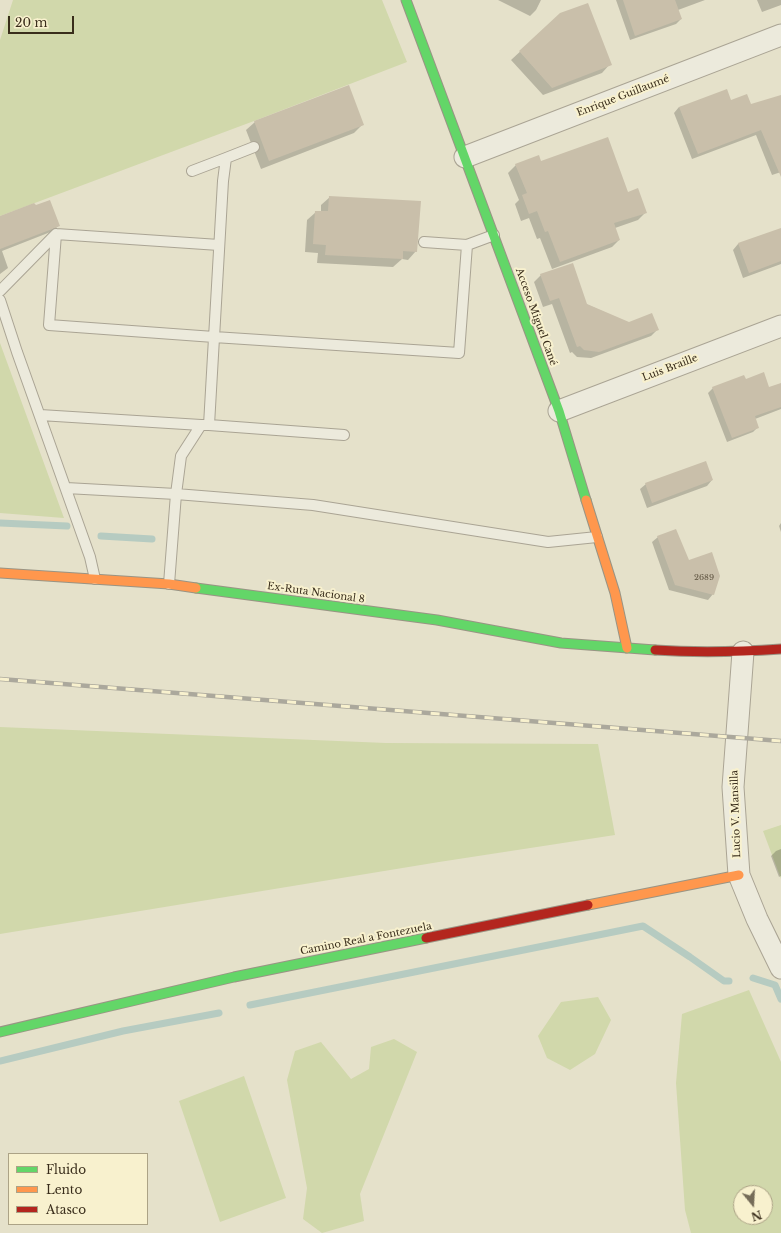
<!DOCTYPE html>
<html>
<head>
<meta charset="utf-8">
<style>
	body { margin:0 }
	#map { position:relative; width:781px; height:1233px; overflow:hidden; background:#e5e1ca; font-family:"Libre Baskerville",serif }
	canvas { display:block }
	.legend { position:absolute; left:8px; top:1153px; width:140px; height:72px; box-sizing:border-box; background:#f8f1ce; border:1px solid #aca386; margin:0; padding:5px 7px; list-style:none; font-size:12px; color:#392d1b }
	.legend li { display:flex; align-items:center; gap:8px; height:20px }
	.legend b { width:20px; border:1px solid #aca386 }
	.north { position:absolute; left:733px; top:1185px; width:40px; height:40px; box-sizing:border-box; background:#f8f1ce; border:1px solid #aca386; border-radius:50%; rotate:162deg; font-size:11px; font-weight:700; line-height:16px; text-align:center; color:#392d1b }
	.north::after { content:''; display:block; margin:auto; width:14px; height:18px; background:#756c58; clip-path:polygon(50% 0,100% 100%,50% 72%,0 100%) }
	.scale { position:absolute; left:8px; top:16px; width:66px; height:18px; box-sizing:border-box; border:2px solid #392d1b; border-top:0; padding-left:5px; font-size:12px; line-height:14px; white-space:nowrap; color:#392d1b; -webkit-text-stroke:3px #f8f1ce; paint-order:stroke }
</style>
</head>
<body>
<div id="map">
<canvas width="781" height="1233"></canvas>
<ul class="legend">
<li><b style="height:5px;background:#63d668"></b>Fluido</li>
<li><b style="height:5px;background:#ff974d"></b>Lento</li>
<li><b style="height:5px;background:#b3261e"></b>Atasco</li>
</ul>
<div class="north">N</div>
<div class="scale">20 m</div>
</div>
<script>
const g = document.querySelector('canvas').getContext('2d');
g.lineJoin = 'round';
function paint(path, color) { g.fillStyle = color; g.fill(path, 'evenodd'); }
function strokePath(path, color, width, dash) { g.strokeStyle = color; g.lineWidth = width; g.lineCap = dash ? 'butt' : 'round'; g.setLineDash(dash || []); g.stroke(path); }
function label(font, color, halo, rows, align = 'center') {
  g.font = font + ' "Libre Baskerville",serif'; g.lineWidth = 4; g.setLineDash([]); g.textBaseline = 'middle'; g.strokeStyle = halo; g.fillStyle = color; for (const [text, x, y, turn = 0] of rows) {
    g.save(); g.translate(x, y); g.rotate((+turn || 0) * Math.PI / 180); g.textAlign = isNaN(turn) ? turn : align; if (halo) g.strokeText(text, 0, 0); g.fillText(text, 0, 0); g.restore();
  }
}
const green = new Path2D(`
	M 13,0 L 382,0 L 407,62 L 254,121 L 0,216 L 0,40 Z
	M 0,343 L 64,518 L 0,513 Z
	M 0,727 L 386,743 L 598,744 L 615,835 L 439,862 L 0,934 Z
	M 781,825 L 781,879 L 763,831 Z
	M 749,990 L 781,1062 L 781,1233 L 691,1233 L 685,1210 L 676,1083 L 682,1014 ZM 741,1193 L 765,1193 L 765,1217 L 741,1217 Z
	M 598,997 L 611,1020 L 595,1054 L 570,1070 L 547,1058 L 538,1036 L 561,1002 Z
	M 394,1039 L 417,1052 L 360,1194 L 364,1221 L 322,1233 L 303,1219 L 307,1188 L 287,1080 L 295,1051 L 321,1042 L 351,1079 L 369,1069 L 371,1047 Z
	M 244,1076 L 286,1198 L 220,1222 L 179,1101 Z`);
const shadow = new Path2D(`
	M 498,0 L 541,0 L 536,10 L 530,16 Z
	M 616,0 L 705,0 L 678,10 L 681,19 L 676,24 L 630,40 Z
	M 757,0 L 781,0 L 781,5 L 762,12 Z
	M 561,14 L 610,64 L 602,73 L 543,95 L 511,60 Z
	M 731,102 L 751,106 L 781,106 L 781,172 L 772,175 L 756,135 L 692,159 L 674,113 L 679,107 Z
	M 255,122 L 362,125 L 354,133 L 261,169 L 246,130 Z
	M 540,162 L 628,193 L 646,212 L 638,220 L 615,228 L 619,240 L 612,247 L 552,269 L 540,238 L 537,239 L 529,218 L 521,221 L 515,204 L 519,200 L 508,173 L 516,165 Z
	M 330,197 L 416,251 L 408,260 L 402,259 L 393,267 L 317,263 L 318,253 L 305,252 L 307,220 L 316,212 L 321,212 L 321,205 Z
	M 0,217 L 59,225 L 53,231 L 2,251 L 8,268 L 0,274 Z
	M 781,229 L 781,264 L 743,278 L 733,250 L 738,244 Z
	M 541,275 L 586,304 L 629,323 L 658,329 L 651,336 L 591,358 L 577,357 L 572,352 L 570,353 L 552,304 L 543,307 L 534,282 Z
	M 745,380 L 769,388 L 781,384 L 781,409 L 755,419 L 758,427 L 753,432 L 727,442 L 708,393 L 713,388 Z
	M 712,480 L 707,486 L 647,508 L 640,489 L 646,484 Z
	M 781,523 L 781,532 L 779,526 Z
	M 658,537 L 688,562 L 713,594 L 708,600 L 669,590 L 652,542 Z
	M 781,849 L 781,876 L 779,877 L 771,856 L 776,851 Z`);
const stream = new Path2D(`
	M 0,523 L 67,526
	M 101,536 L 152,539
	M 753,978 L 775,985 L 781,999
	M 250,1005 L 643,926 L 690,957 L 724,981 L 729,981
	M 0,1061 L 123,1031 L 219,1013`);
const building = new Path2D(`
	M 623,0 L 675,0 L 682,19 L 635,36 Z
	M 588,3 L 612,65 L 552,88 L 519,51 L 560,13 Z
	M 349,85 L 364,125 L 269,161 L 254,121 Z
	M 727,89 L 731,100 L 747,94 L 751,104 L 781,95 L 781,177 L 761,130 L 698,154 L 679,107 Z
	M 608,137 L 628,192 L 638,188 L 647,213 L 614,223 L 620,240 L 560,262 L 548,231 L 545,232 L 537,211 L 529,214 L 522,195 L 527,193 L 515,164 L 539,155 L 541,161 Z
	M 329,196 L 421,201 L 417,252 L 403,251 L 403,259 L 325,255 L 326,245 L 313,244 L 315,211 L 328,211 Z
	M 50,200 L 60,226 L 0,249 L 0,216 L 34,203 L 36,205 Z
	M 781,228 L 781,261 L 749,273 L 738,243 Z
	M 573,263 L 587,304 L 629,322 L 652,313 L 659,330 L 599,352 L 584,350 L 580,346 L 577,347 L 559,298 L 550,301 L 540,274 Z
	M 764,372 L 769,387 L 781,383 L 781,407 L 755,416 L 759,428 L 732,438 L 712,387 L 744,375 L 746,379 Z
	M 706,461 L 713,480 L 652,503 L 645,483 Z
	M 676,529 L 689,560 L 712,552 L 720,576 L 714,595 L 675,585 L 657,536 Z`);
const lane = new Path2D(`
	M 192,171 L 226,158
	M 56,234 L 49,325 L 214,337 L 459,353 L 467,245
	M 424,242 L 467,245 L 494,235
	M 0,291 L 56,234 L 219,245
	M 0,300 L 17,352 L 90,557 L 95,579
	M 40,415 L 201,425
	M 209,425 L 344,435
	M 66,488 L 176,494 L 313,505 L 548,542 L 597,537
	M 169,584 L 176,494 L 181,456 L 201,425 L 209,425 L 223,181 L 226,158 L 254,147`);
const street = new Path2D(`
	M 465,157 L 781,35
	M 559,411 L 781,326
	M 743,652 L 733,787 L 739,875 L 757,919 L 781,968`);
const fast = new Path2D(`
	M 406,0 L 559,411 L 586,500
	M 196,588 L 437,620 L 561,643 L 655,650
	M 0,1032 L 234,977 L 426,938`);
const slow = new Path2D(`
	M 586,500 L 615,593 L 627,648
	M 0,573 L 169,584 L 196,588
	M 588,905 L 739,875`);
const jam = new Path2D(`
	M 655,650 C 697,653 739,652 781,649
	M 426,938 L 588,905`);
const rail = new Path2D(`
	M 0,679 L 781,741`);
const numberNames = [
	["2689",704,578]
];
const streetNames = [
	["Enrique Guillaumé",623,96,-21],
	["Acceso Miguel Cané",536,317,70],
	["Luis Braille",670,368,-21],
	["Ex-Ruta Nacional 8",316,593,8],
	["Lucio V. Mansilla",736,814,-92],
	["Camino Real a Fontezuela",366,939,-11]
];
paint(green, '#d1d8ab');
paint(shadow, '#0003');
strokePath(stream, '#b6cbc1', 7);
paint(building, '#c9bfaa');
strokePath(lane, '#aaa494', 12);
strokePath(street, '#aaa494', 23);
strokePath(fast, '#999484', 11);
strokePath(slow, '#999484', 11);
strokePath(jam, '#999484', 11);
strokePath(lane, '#eceadc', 10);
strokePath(street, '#eceadc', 21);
strokePath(fast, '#63d668', 9);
strokePath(slow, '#ff974d', 9);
strokePath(jam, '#b3261e', 9);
strokePath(rail, '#aba89c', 4.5);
strokePath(rail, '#f8f1ce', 3, [9]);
label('8px', '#5d523f', null, numberNames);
label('10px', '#392d1b', '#f8f1ce', streetNames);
</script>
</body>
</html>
